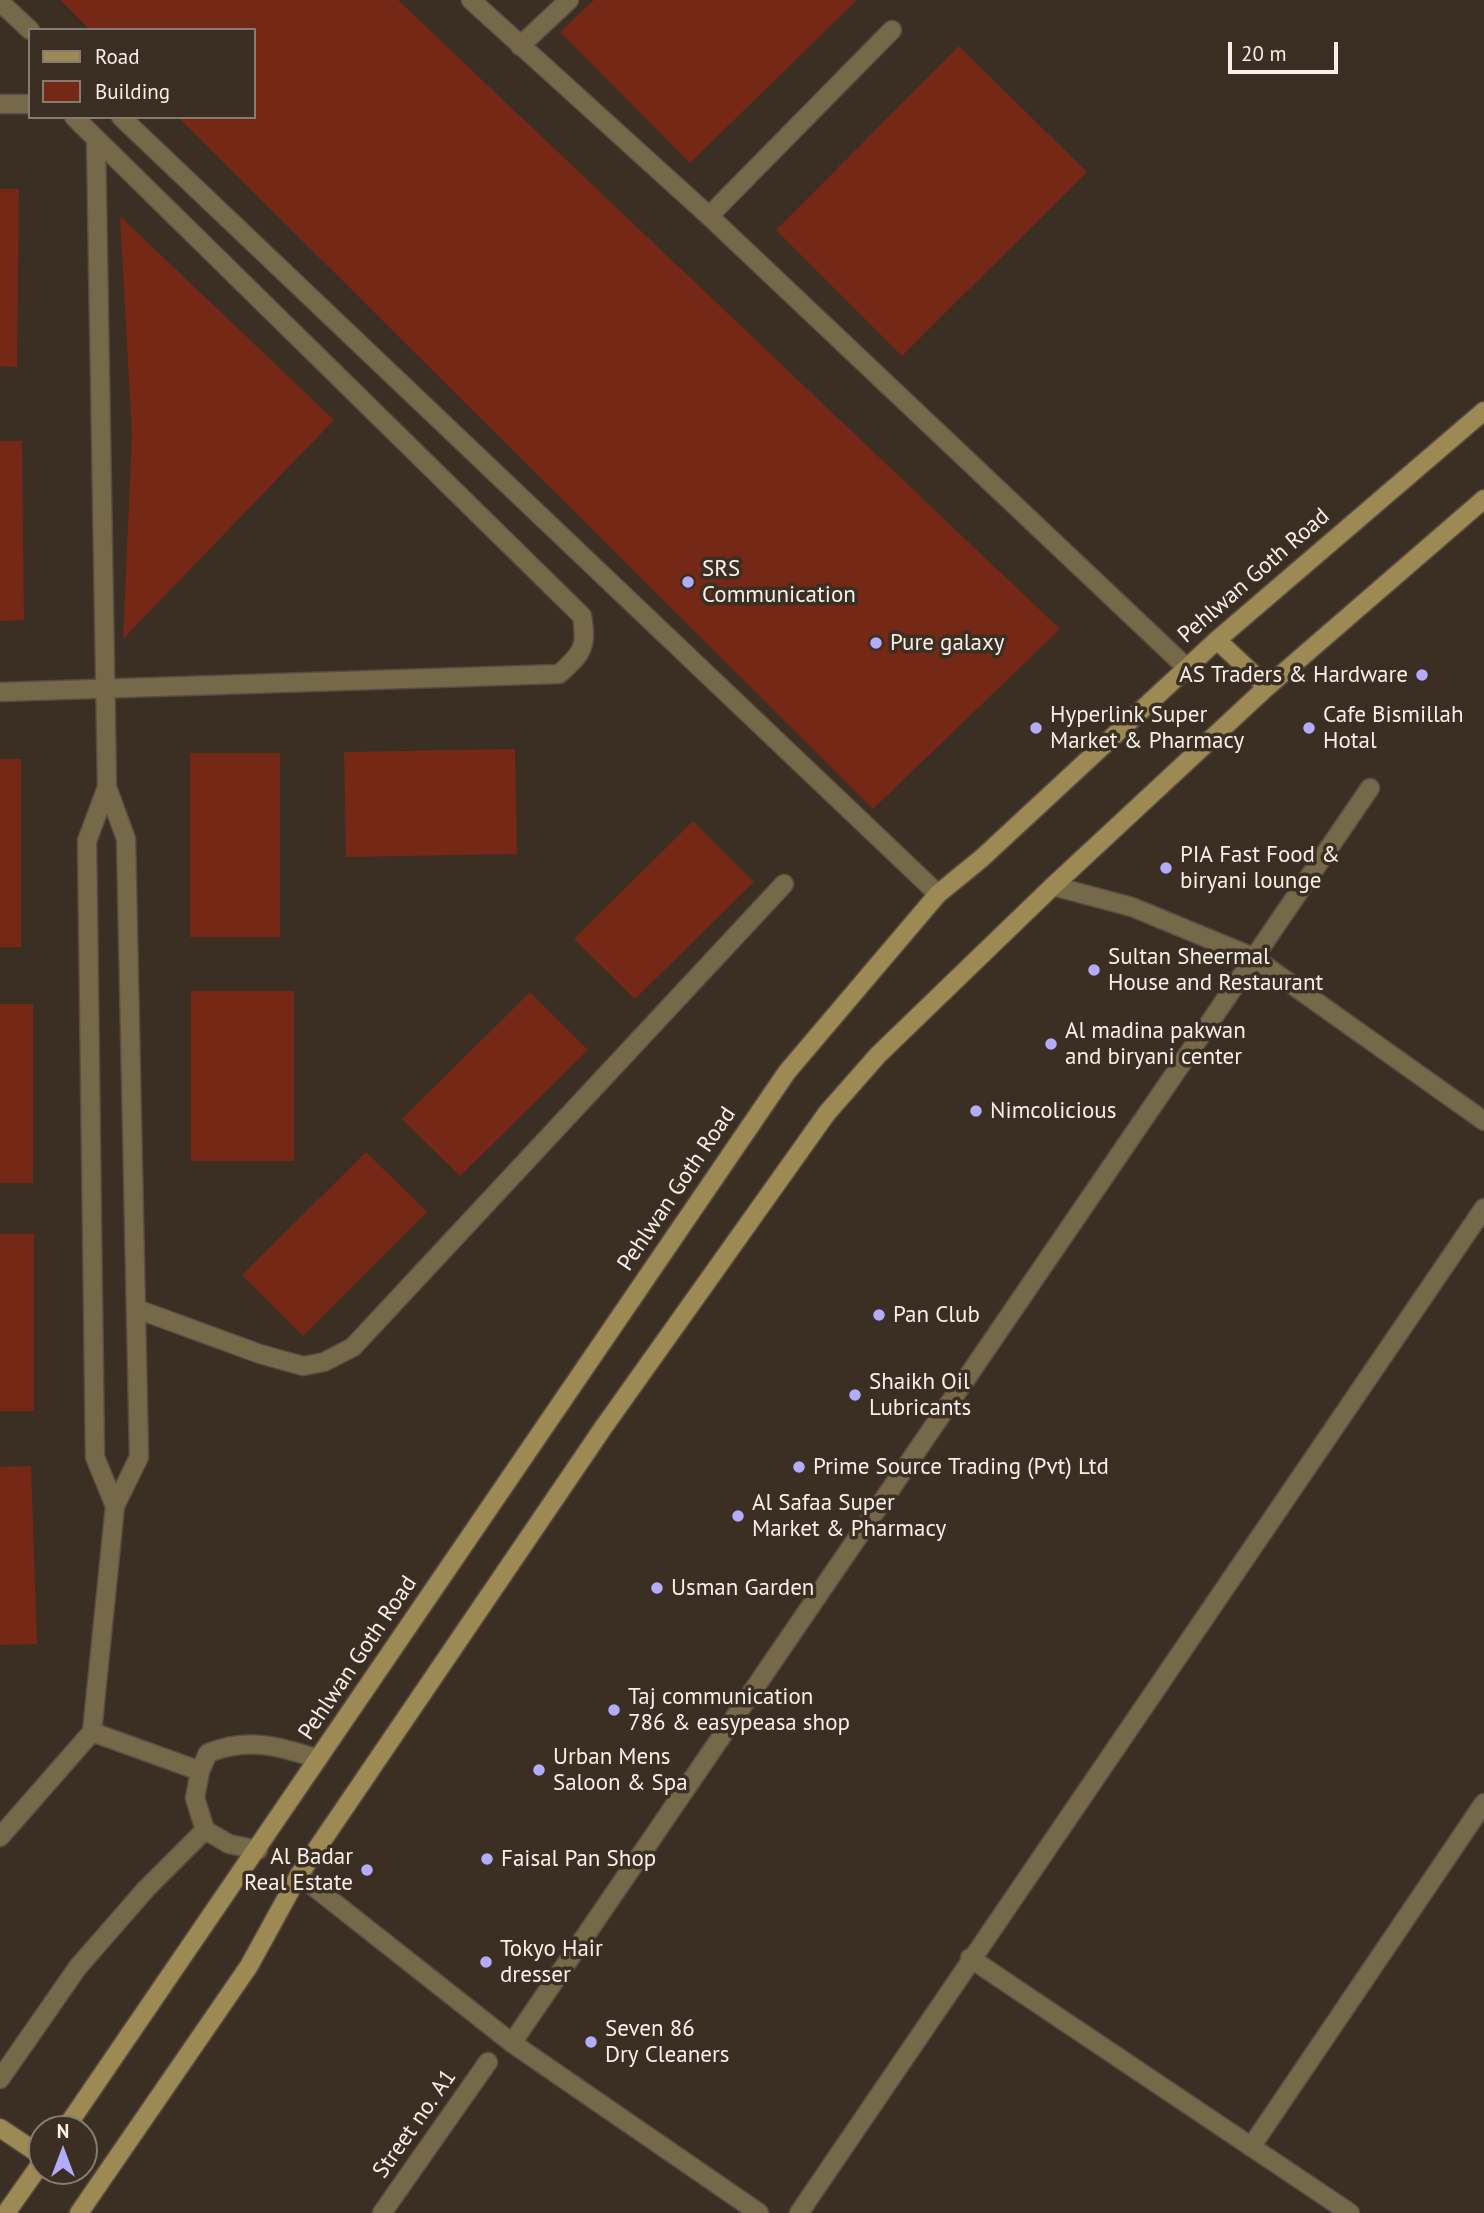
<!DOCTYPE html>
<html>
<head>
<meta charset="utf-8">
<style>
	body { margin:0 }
	#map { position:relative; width:1484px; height:2213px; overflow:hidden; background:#3b2e23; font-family:"PT Sans",sans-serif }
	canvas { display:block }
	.legend { position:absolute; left:28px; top:28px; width:228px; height:91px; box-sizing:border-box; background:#3b2e23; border:2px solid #867b72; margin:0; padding:9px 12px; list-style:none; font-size:21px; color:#f7efe8 }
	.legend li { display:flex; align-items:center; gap:14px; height:35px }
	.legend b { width:35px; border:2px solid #867b72 }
	.north { position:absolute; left:28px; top:2115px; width:70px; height:70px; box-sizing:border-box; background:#3b2e23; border:2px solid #867b72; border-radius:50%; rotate:0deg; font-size:19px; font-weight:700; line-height:28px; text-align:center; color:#f7efe8 }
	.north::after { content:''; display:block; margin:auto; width:24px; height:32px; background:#b1adfa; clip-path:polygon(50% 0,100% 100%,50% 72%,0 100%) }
	.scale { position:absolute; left:1228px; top:42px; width:110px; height:32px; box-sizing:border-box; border:4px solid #f7efe8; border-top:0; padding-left:9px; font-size:21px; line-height:24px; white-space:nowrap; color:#f7efe8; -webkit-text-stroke:5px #3b2e23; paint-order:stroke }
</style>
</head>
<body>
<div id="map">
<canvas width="1484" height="2213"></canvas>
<ul class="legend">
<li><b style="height:9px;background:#9c8953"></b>Road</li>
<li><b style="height:19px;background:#742815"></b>Building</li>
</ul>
<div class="north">N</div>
<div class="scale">20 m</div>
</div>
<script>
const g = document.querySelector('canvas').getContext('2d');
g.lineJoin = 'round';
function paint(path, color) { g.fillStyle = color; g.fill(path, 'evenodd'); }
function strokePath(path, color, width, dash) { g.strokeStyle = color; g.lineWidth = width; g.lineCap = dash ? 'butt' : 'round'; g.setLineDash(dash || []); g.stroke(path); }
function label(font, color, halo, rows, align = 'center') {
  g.font = font + ' "PT Sans",sans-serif'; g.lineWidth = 7; g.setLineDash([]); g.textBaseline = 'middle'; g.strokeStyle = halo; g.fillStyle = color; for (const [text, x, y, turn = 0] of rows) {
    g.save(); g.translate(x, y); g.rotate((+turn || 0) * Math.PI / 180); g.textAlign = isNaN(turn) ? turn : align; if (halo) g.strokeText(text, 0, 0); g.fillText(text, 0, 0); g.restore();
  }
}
const building = new Path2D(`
	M 60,0 L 398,0 L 1060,629 L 873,809 L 178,117 L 254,117 L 254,30 L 90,30 Z
	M 594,0 L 857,0 L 690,163 L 560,32 Z
	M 959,46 L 1087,172 L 902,356 L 776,230 Z
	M 0,189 L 19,189 L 17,367 L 0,366 Z
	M 120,216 L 334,420 L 123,639 L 132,435 Z
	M 0,441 L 22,441 L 24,620 L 0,621 Z
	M 515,749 L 517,854 L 346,857 L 344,752 Z
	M 190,753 L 280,753 L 280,937 L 190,937 Z
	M 0,759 L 21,759 L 21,947 L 0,947 Z
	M 693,821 L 754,882 L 635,999 L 574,939 Z
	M 191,991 L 294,991 L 294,1161 L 191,1161 Z
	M 530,992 L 588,1050 L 460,1176 L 402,1119 Z
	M 0,1004 L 33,1004 L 33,1183 L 0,1183 Z
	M 366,1152 L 427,1212 L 303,1336 L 242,1275 Z
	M 0,1234 L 34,1234 L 34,1411 L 0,1411 Z
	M 31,1466 L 37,1644 L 0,1645 L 0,1467 Z`);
const lane = new Path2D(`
	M 520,46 L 569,0
	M 709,216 L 892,30`);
const street = new Path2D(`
	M 471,0 L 709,216 L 1187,668
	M 0,2 L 30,30
	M 0,104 L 30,104
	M 121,117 L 938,894
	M 0,692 L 559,674 C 583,653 587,647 582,616 L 74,117
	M 107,787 L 87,841 L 95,1457 L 115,1506
	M 1053,886 L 1132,907 L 1253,957 L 1484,1121
	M 137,1309 L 260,1354 L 303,1366 L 324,1362 L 353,1347 L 784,884
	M 92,1732 L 200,1771 L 195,1798 L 205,1830 L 229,1844 L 258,1850
	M 200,1771 L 208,1753 C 248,1737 279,1746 318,1759
	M 0,1837 L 92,1732 L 115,1506 L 139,1457 L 126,839 L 107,787 L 96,143
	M 299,1875 L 512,2043 L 759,2213
	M 970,1958 L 1350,2213
	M 512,2043 L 1370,788
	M 0,2079 L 78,1967 L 146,1889 L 205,1830
	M 1251,2147 L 1484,1803
	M 382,2213 L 488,2062
	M 799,2213 L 1484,1208`);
const secondary = new Path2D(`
	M 1217,640 L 1267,687
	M 0,2128 L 42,2156
	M 65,2129 L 787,1072 L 938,894 L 982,858 L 1217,640 L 1484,411
	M 6,2213 L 42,2162
	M 79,2213 L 249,1966 L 299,1875 L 603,1428 L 827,1113 L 878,1055 L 1053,886 L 1267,687 L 1484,499`);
const markers = [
	[688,582,7,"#b1adfa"],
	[876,643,7,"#b1adfa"],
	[1422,675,7,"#b1adfa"],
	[1036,728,7,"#b1adfa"],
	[1309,728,7,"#b1adfa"],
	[1166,868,7,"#b1adfa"],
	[1094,970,7,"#b1adfa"],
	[1051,1044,7,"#b1adfa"],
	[976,1111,7,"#b1adfa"],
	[879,1315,7,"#b1adfa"],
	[855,1395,7,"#b1adfa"],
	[799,1467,7,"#b1adfa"],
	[738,1516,7,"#b1adfa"],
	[657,1588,7,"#b1adfa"],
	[614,1710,7,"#b1adfa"],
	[539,1770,7,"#b1adfa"],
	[487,1859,7,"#b1adfa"],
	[367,1870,7,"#b1adfa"],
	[486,1962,7,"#b1adfa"],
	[591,2042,7,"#b1adfa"]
];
const poiNames = [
	["SRS",702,569],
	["Communication",702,595],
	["Pure galaxy",890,643],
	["AS Traders & Hardware",1408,675,"right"],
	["Hyperlink Super",1050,715],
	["Market & Pharmacy",1050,741],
	["Cafe Bismillah",1323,715],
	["Hotal",1323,741],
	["PIA Fast Food &",1180,855],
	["biryani lounge",1180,881],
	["Sultan Sheermal",1108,957],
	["House and Restaurant",1108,983],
	["Al madina pakwan",1065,1031],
	["and biryani center",1065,1057],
	["Nimcolicious",990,1111],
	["Pan Club",893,1315],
	["Shaikh Oil",869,1382],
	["Lubricants",869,1408],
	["Prime Source Trading (Pvt) Ltd",813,1467],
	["Al Safaa Super",752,1503],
	["Market & Pharmacy",752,1529],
	["Usman Garden",671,1588],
	["Taj communication",628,1697],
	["786 & easypeasa shop",628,1723],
	["Urban Mens",553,1757],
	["Saloon & Spa",553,1783],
	["Al Badar",353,1857,"right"],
	["Real Estate",353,1883,"right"],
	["Faisal Pan Shop",501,1859],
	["Tokyo Hair",500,1949],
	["dresser",500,1975],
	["Seven 86",605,2029],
	["Dry Cleaners",605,2055]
];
const streetNames = [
	["Pehlwan Goth Road",1254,576,-41],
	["Pehlwan Goth Road",677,1189,-56],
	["Pehlwan Goth Road",358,1658,-56],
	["Street no. A1",415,2124,-55]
];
paint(building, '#742815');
strokePath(lane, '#594d43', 21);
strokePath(street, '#594d43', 21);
strokePath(secondary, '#594d43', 21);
strokePath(lane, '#766949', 18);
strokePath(street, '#766949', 18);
strokePath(secondary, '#9c8953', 18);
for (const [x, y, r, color] of markers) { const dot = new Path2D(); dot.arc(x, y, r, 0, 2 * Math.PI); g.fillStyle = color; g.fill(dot); strokePath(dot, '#3b2e23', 2.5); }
label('23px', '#f7efe8', '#3b2e23', poiNames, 'left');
label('23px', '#f7efe8', '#3b2e23', streetNames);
</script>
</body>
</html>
